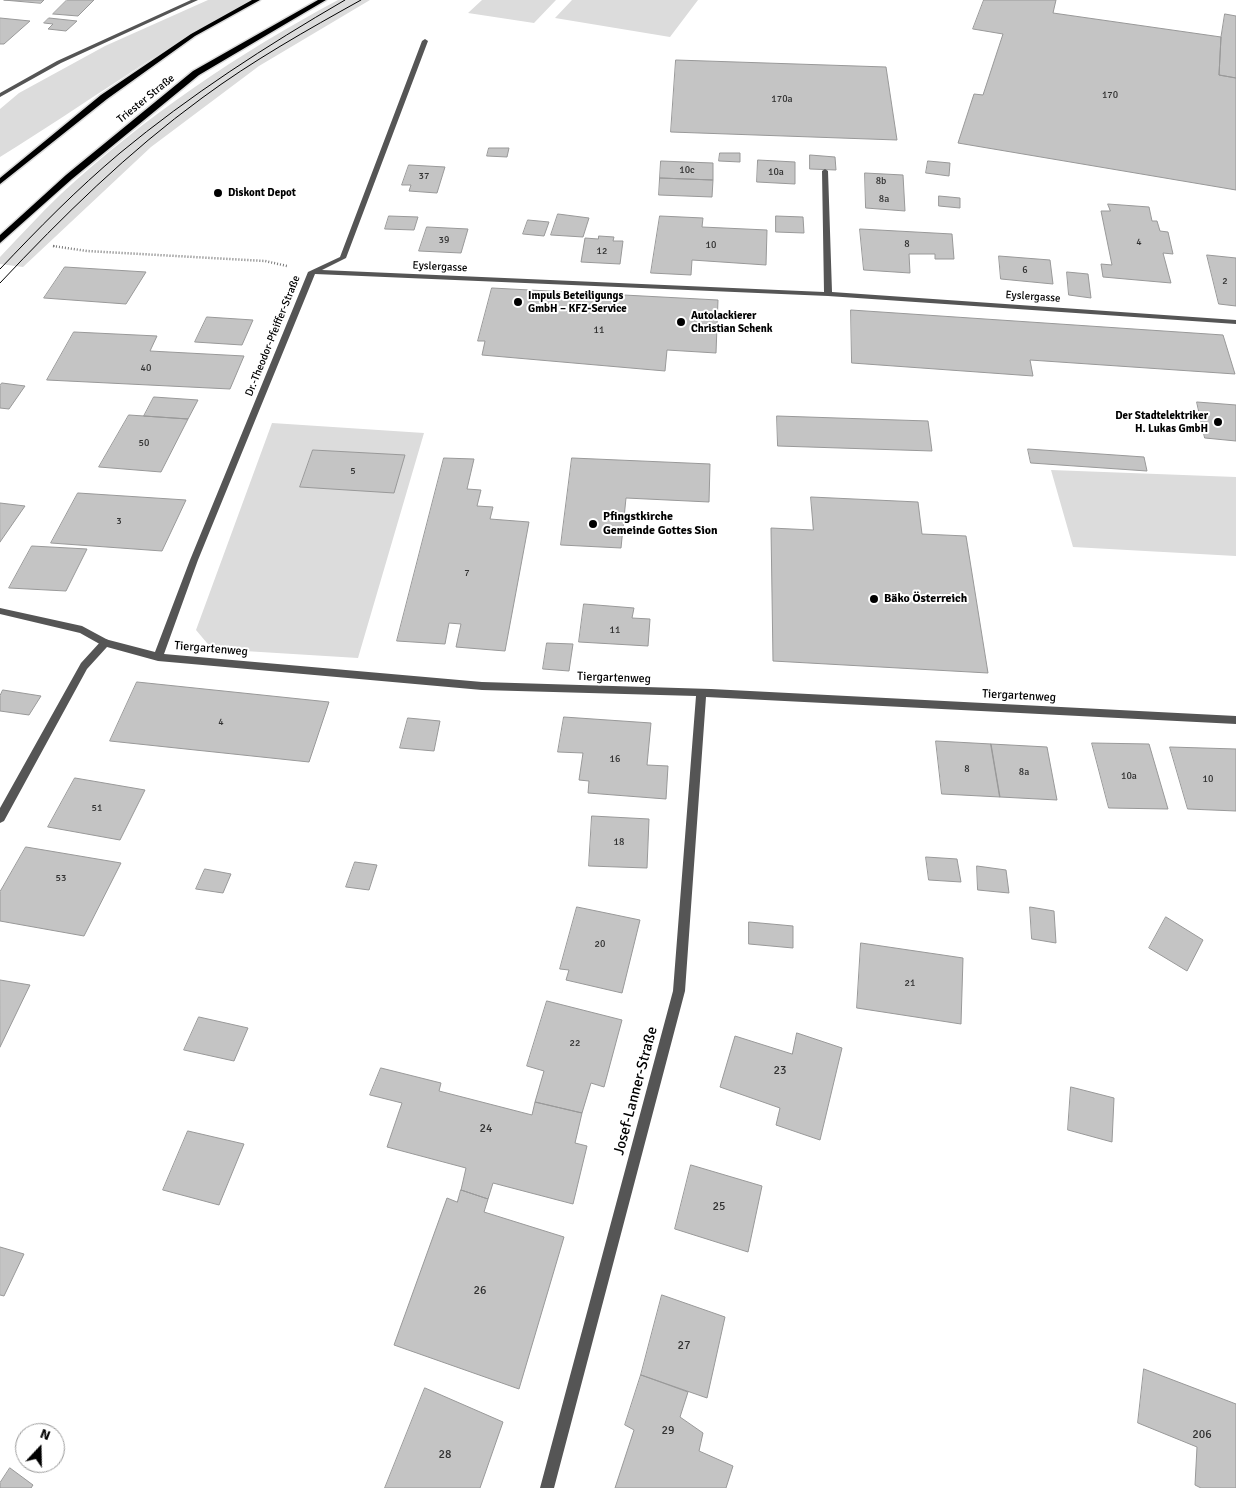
<!DOCTYPE html>
<html>
<head>
<meta charset="utf-8">
<style>
	body { margin:0 }
	#map { position:relative; width:1236px; height:1488px; overflow:hidden; background:#fff; font-family:Signika,sans-serif }
	canvas { display:block }
	.north { position:absolute; left:15px; top:1423px; width:50px; height:50px; box-sizing:border-box; background:#fff; border:1px solid #999; border-radius:50%; rotate:21deg; font-size:14px; font-weight:700; line-height:20px; text-align:center; color:#000 }
	.north::after { content:''; display:block; margin:auto; width:18px; height:22px; background:#000; clip-path:polygon(50% 0,100% 100%,50% 72%,0 100%) }
</style>
</head>
<body>
<div id="map">
<canvas width="1236" height="1488"></canvas>
<div class="north">N</div>
</div>
<script>
const g = document.querySelector('canvas').getContext('2d');
g.lineJoin = 'round';
function paint(path, color) { g.fillStyle = color; g.fill(path, 'evenodd'); }
function strokePath(path, color, width, dash) { g.strokeStyle = color; g.lineWidth = width; g.lineCap = dash ? 'butt' : 'round'; g.setLineDash(dash || []); g.stroke(path); }
function label(font, color, halo, rows, align = 'center') {
  g.font = font + ' Signika,sans-serif'; g.lineWidth = 4; g.setLineDash([]); g.textBaseline = 'middle'; g.strokeStyle = halo; g.fillStyle = color; for (const [text, x, y, turn = 0] of rows) {
    g.save(); g.translate(x, y); g.rotate((+turn || 0) * Math.PI / 180); g.textAlign = isNaN(turn) ? turn : align; if (halo) g.strokeText(text, 0, 0); g.fillText(text, 0, 0); g.restore();
  }
}
const green = new Path2D(`
	M 208,0 L 251,0 C 164,47 84,105 0,157 L 0,109 L 19,93 L 105,46 Z
	M 338,0 L 370,0 L 259,66 L 151,147 L 23,267 L 0,264 L 0,257 C 20,236 40,214 61,194 C 144,117 239,53 338,0 Z
	M 482,0 L 556,0 L 534,23 L 468,13 Z
	M 572,0 L 698,0 L 670,37 L 555,18 Z
	M 272,423 L 424,433 L 358,658 L 212,649 L 196,630 Z
	M 1051,470 L 1236,477 L 1236,556 L 1073,547 Z`);
const building = new Path2D(`
	M 4,0 L 44,0 L 41,3 Z
	M 67,0 L 94,0 L 78,16 L 53,14 Z
	M 984,0 L 1056,0 L 1053,13 L 1221,37 L 1219,75 L 1236,78 L 1236,190 L 958,143 L 974,94 L 983,95 L 1003,34 L 973,29 Z
	M 1225,14 L 1236,16 L 1236,78 L 1219,75 L 1221,37 Z
	M 0,18 L 30,21 L 4,44 L 0,44 Z
	M 49,18 L 77,21 L 66,31 L 48,29 L 53,24 L 44,23 Z
	M 676,60 L 886,67 L 897,140 L 671,132 Z
	M 489,148 L 509,148 L 507,157 L 487,156 Z
	M 720,153 L 740,153 L 740,162 L 719,161 Z
	M 810,155 L 835,157 L 836,170 L 810,169 Z
	M 758,160 L 795,162 L 795,184 L 757,182 Z
	M 661,161 L 713,163 L 713,180 L 660,178 Z
	M 928,161 L 950,163 L 949,176 L 926,173 Z
	M 409,165 L 445,167 L 437,193 L 409,191 L 411,185 L 402,185 Z
	M 865,173 L 903,175 L 905,211 L 866,208 Z
	M 660,178 L 713,180 L 712,197 L 659,195 Z
	M 939,196 L 960,198 L 960,208 L 939,206 Z
	M 1108,204 L 1149,207 L 1152,221 L 1157,221 L 1160,231 L 1168,232 L 1173,254 L 1163,253 L 1171,283 L 1103,277 L 1101,264 L 1112,265 L 1101,211 L 1110,211 Z
	M 558,214 L 589,218 L 583,237 L 551,235 Z
	M 389,216 L 418,217 L 414,230 L 385,229 Z
	M 660,216 L 703,218 L 702,227 L 767,230 L 766,265 L 692,260 L 691,275 L 651,273 Z
	M 776,216 L 803,217 L 804,233 L 776,232 Z
	M 528,220 L 549,222 L 544,236 L 523,234 Z
	M 427,227 L 468,229 L 461,253 L 419,251 Z
	M 860,229 L 952,234 L 954,259 L 935,259 L 935,254 L 909,254 L 910,273 L 864,270 Z
	M 599,236 L 614,237 L 613,241 L 623,241 L 620,264 L 581,262 L 585,238 L 598,239 Z
	M 1207,255 L 1236,258 L 1236,306 L 1219,304 Z
	M 999,256 L 1050,260 L 1053,284 L 1001,279 Z
	M 65,267 L 146,272 L 126,304 L 44,298 Z
	M 1067,272 L 1088,274 L 1091,298 L 1069,295 Z
	M 492,288 L 718,300 L 716,353 L 667,350 L 665,371 L 482,355 L 485,341 L 478,341 Z
	M 851,310 L 1223,335 L 1235,374 L 1030,360 L 1033,376 L 852,363 Z
	M 207,317 L 253,320 L 242,345 L 195,342 Z
	M 74,332 L 157,336 L 150,351 L 244,356 L 230,389 L 47,380 Z
	M 2,383 L 25,386 L 9,409 L 0,408 L 0,386 Z
	M 154,397 L 198,400 L 188,419 L 144,416 Z
	M 1197,402 L 1236,405 L 1236,441 L 1205,438 Z
	M 129,415 L 188,419 L 161,472 L 99,467 Z
	M 777,416 L 928,421 L 932,451 L 778,446 Z
	M 1028,449 L 1144,457 L 1147,471 L 1031,463 Z
	M 313,450 L 405,455 L 394,493 L 300,487 Z
	M 444,458 L 474,459 L 467,489 L 481,490 L 477,506 L 493,507 L 490,519 L 529,522 L 505,651 L 456,647 L 461,624 L 449,623 L 445,644 L 397,641 Z
	M 572,458 L 710,464 L 709,502 L 626,498 L 621,548 L 561,545 Z
	M 78,493 L 186,500 L 162,551 L 51,543 Z
	M 811,497 L 918,502 L 922,534 L 966,536 L 988,673 L 773,661 L 771,528 L 813,530 Z
	M 0,503 L 25,506 L 0,542 Z
	M 32,546 L 87,549 L 66,591 L 9,588 Z
	M 584,604 L 634,608 L 632,618 L 650,619 L 648,646 L 579,642 Z
	M 547,643 L 573,644 L 569,671 L 543,669 Z
	M 137,682 L 329,702 L 309,762 L 110,741 Z
	M 3,690 L 41,696 L 29,715 L 0,711 L 0,696 Z
	M 564,717 L 651,723 L 647,765 L 668,766 L 666,799 L 588,793 L 589,781 L 579,780 L 583,753 L 558,752 Z
	M 408,718 L 440,721 L 434,751 L 400,748 Z
	M 936,741 L 991,744 L 1000,797 L 942,794 Z
	M 1092,743 L 1149,744 L 1168,809 L 1109,808 Z
	M 991,744 L 1047,747 L 1057,800 L 1000,797 Z
	M 1170,747 L 1236,749 L 1236,811 L 1188,809 Z
	M 75,778 L 145,790 L 120,840 L 48,827 Z
	M 592,816 L 649,819 L 647,868 L 589,866 Z
	M 26,847 L 121,863 L 84,936 L 0,921 L 0,892 Z
	M 926,857 L 957,859 L 961,882 L 929,880 Z
	M 355,862 L 377,865 L 369,890 L 346,887 Z
	M 977,866 L 1006,870 L 1009,893 L 978,890 Z
	M 205,869 L 231,874 L 223,893 L 196,889 Z
	M 577,907 L 640,920 L 622,993 L 566,980 L 569,970 L 560,969 Z
	M 1030,907 L 1054,911 L 1056,943 L 1032,939 Z
	M 1166,917 L 1203,940 L 1187,971 L 1149,948 Z
	M 749,922 L 793,926 L 793,948 L 749,944 Z
	M 861,943 L 963,958 L 961,1024 L 857,1008 Z
	M 0,980 L 30,985 L 0,1047 Z
	M 547,1001 L 622,1020 L 604,1087 L 591,1083 L 582,1113 L 535,1102 L 544,1071 L 527,1066 Z
	M 199,1017 L 248,1028 L 234,1061 L 184,1050 Z
	M 797,1033 L 842,1048 L 820,1140 L 776,1125 L 780,1108 L 720,1087 L 735,1036 L 792,1054 Z
	M 381,1068 L 441,1083 L 439,1091 L 532,1115 L 535,1102 L 582,1113 L 575,1143 L 587,1146 L 573,1204 L 493,1183 L 488,1199 L 461,1190 L 466,1168 L 387,1147 L 402,1103 L 370,1095 Z
	M 1071,1087 L 1114,1098 L 1112,1142 L 1068,1130 Z
	M 188,1131 L 244,1144 L 219,1205 L 163,1190 Z
	M 691,1165 L 762,1186 L 748,1252 L 675,1229 Z
	M 461,1190 L 488,1199 L 484,1212 L 564,1237 L 519,1389 L 394,1345 L 447,1198 L 457,1202 Z
	M 0,1247 L 24,1254 L 4,1296 L 0,1295 Z
	M 662,1295 L 725,1317 L 707,1398 L 641,1375 Z
	M 1144,1369 L 1236,1404 L 1236,1488 L 1201,1488 L 1195,1485 L 1197,1447 L 1138,1423 Z
	M 641,1375 L 688,1392 L 680,1417 L 703,1433 L 699,1451 L 733,1466 L 726,1488 L 615,1488 L 634,1430 L 625,1425 Z
	M 425,1388 L 503,1422 L 480,1488 L 385,1488 Z
	M 10,1468 L 33,1485 L 31,1488 L 0,1488 L 0,1483 Z`);
const pathFar1 = new Path2D(`
	M 53,246 L 56,246`);
const path = new Path2D(`
	M 53,246 L 87,251 L 265,261 L 287,266`);
const lane = new Path2D(`
	M 0,608 L 82,626 L 108,640 L 110,643 L 105,647 L 80,633 L 0,614 Z`);
const street = new Path2D(`
	M 191,0 L 198,0 L 61,63 L 0,97 L 0,93 L 57,61 Z
	M 425,39 L 428,41 L 346,258 L 322,270 L 824,292 L 822,171 L 825,169 L 828,171 L 832,292 L 1236,320 L 1236,324 L 828,296 L 315,274 L 198,560 L 164,654 L 482,682 L 711,689 L 1236,716 L 1236,724 L 706,697 L 685,991 L 554,1488 L 540,1488 L 673,991 L 696,696 L 482,690 L 158,661 L 107,647 L 87,669 L 4,821 L 0,823 L 0,808 L 81,663 L 102,640 L 105,639 L 155,652 L 190,560 L 308,272 L 340,257 L 422,41 Z`);
const primary = new Path2D(`
	M 252,0 L 260,0 L 195,36 L 107,99 L 0,184 L 0,178 L 101,95 L 191,34 Z
	M 318,0 L 326,0 L 199,75 L 72,179 L 0,243 L 0,235 L 66,175 L 193,71 Z`);
const tram = new Path2D(`
	M 0,269 C 38,229 77,189 120,153 C 190,95 266,46 345,0
	M 0,283 C 63,216 128,152 202,98 C 252,61 307,30 361,0`);
const markers = [
	[218,193,5,"#000"],
	[518,302,5,"#000"],
	[681,322,5,"#000"],
	[1218,422,5,"#000"],
	[593,524,5,"#000"],
	[874,599,5,"#000"]
];
const numberNames = [
	["170",1110,95],
	["170a",782,99],
	["10c",687,170],
	["10a",776,172],
	["37",424,176],
	["8b",881,181],
	["8a",884,199],
	["39",444,240],
	["4",1139,242],
	["8",907,244],
	["10",711,245],
	["12",602,251],
	["6",1025,270],
	["2",1225,281],
	["11",599,330],
	["40",146,368],
	["50",144,443],
	["5",353,471],
	["3",119,521],
	["7",467,573],
	["11",615,630],
	["4",221,722],
	["16",615,759],
	["8",967,769],
	["8a",1024,772],
	["10a",1129,776],
	["10",1208,779],
	["51",97,808],
	["18",619,842],
	["53",61,878],
	["20",600,944],
	["21",910,983],
	["22",575,1043]
];
const farStreetnames = [
	["Triester Straße",146,99,-39],
	["Eyslergasse",440,267,3],
	["Eyslergasse",1033,297,4],
	["Dr.-Theodor-Pfeiffer-Straße",273,336,-68]
];
const farPoinames = [
	["Diskont Depot",228,193],
	["Impuls Beteiligungs",528,296],
	["GmbH – KFZ-Service",528,309],
	["Autolackierer",691,316],
	["Christian Schenk",691,329],
	["Der Stadtelektriker",1208,416,"right"],
	["H. Lukas GmbH",1208,429,"right"]
];
const poiNames = [
	["Pfingstkirche",603,517],
	["Gemeinde Gottes Sion",603,531],
	["Bäko Österreich",884,599]
];
const streetNames = [
	["Tiergartenweg",211,649,5],
	["Tiergartenweg",614,678,2],
	["Tiergartenweg",1019,696,3]
];
const nearNumbernames = [
	["23",780,1071],
	["24",486,1129],
	["25",719,1207],
	["26",480,1291],
	["27",684,1346],
	["29",668,1431],
	["206",1202,1435],
	["28",445,1455]
];
const nearStreetnames = [
	["Josef-Lanner-Straße",636,1091,-75]
];
paint(green, '#dcdcdc');
paint(building, '#c4c4c4');
strokePath(building, '#999', 1);
strokePath(primary, '#dbdbdb', 3);
strokePath(pathFar1, '#777', 2, [0.5, 1]);
strokePath(path, '#777', 2.5, [1, 2]);
paint(lane, '#555');
paint(street, '#555');
paint(primary, '#000');
strokePath(tram, '#000', 1);
for (const [x, y, r, color] of markers) { const dot = new Path2D(); dot.arc(x, y, r, 0, 2 * Math.PI); g.fillStyle = color; g.fill(dot); strokePath(dot, '#fff', 2); }
label('10px', '#313131', null, numberNames);
label('11px', '#000', '#fff', farStreetnames);
label('bold 11px', '#000', '#fff', farPoinames, 'left');
label('bold 12px', '#000', '#fff', poiNames, 'left');
label('12px', '#000', '#fff', streetNames);
label('12px', '#313131', null, nearNumbernames);
label('15px', '#000', '#fff', nearStreetnames);
</script>
</body>
</html>
